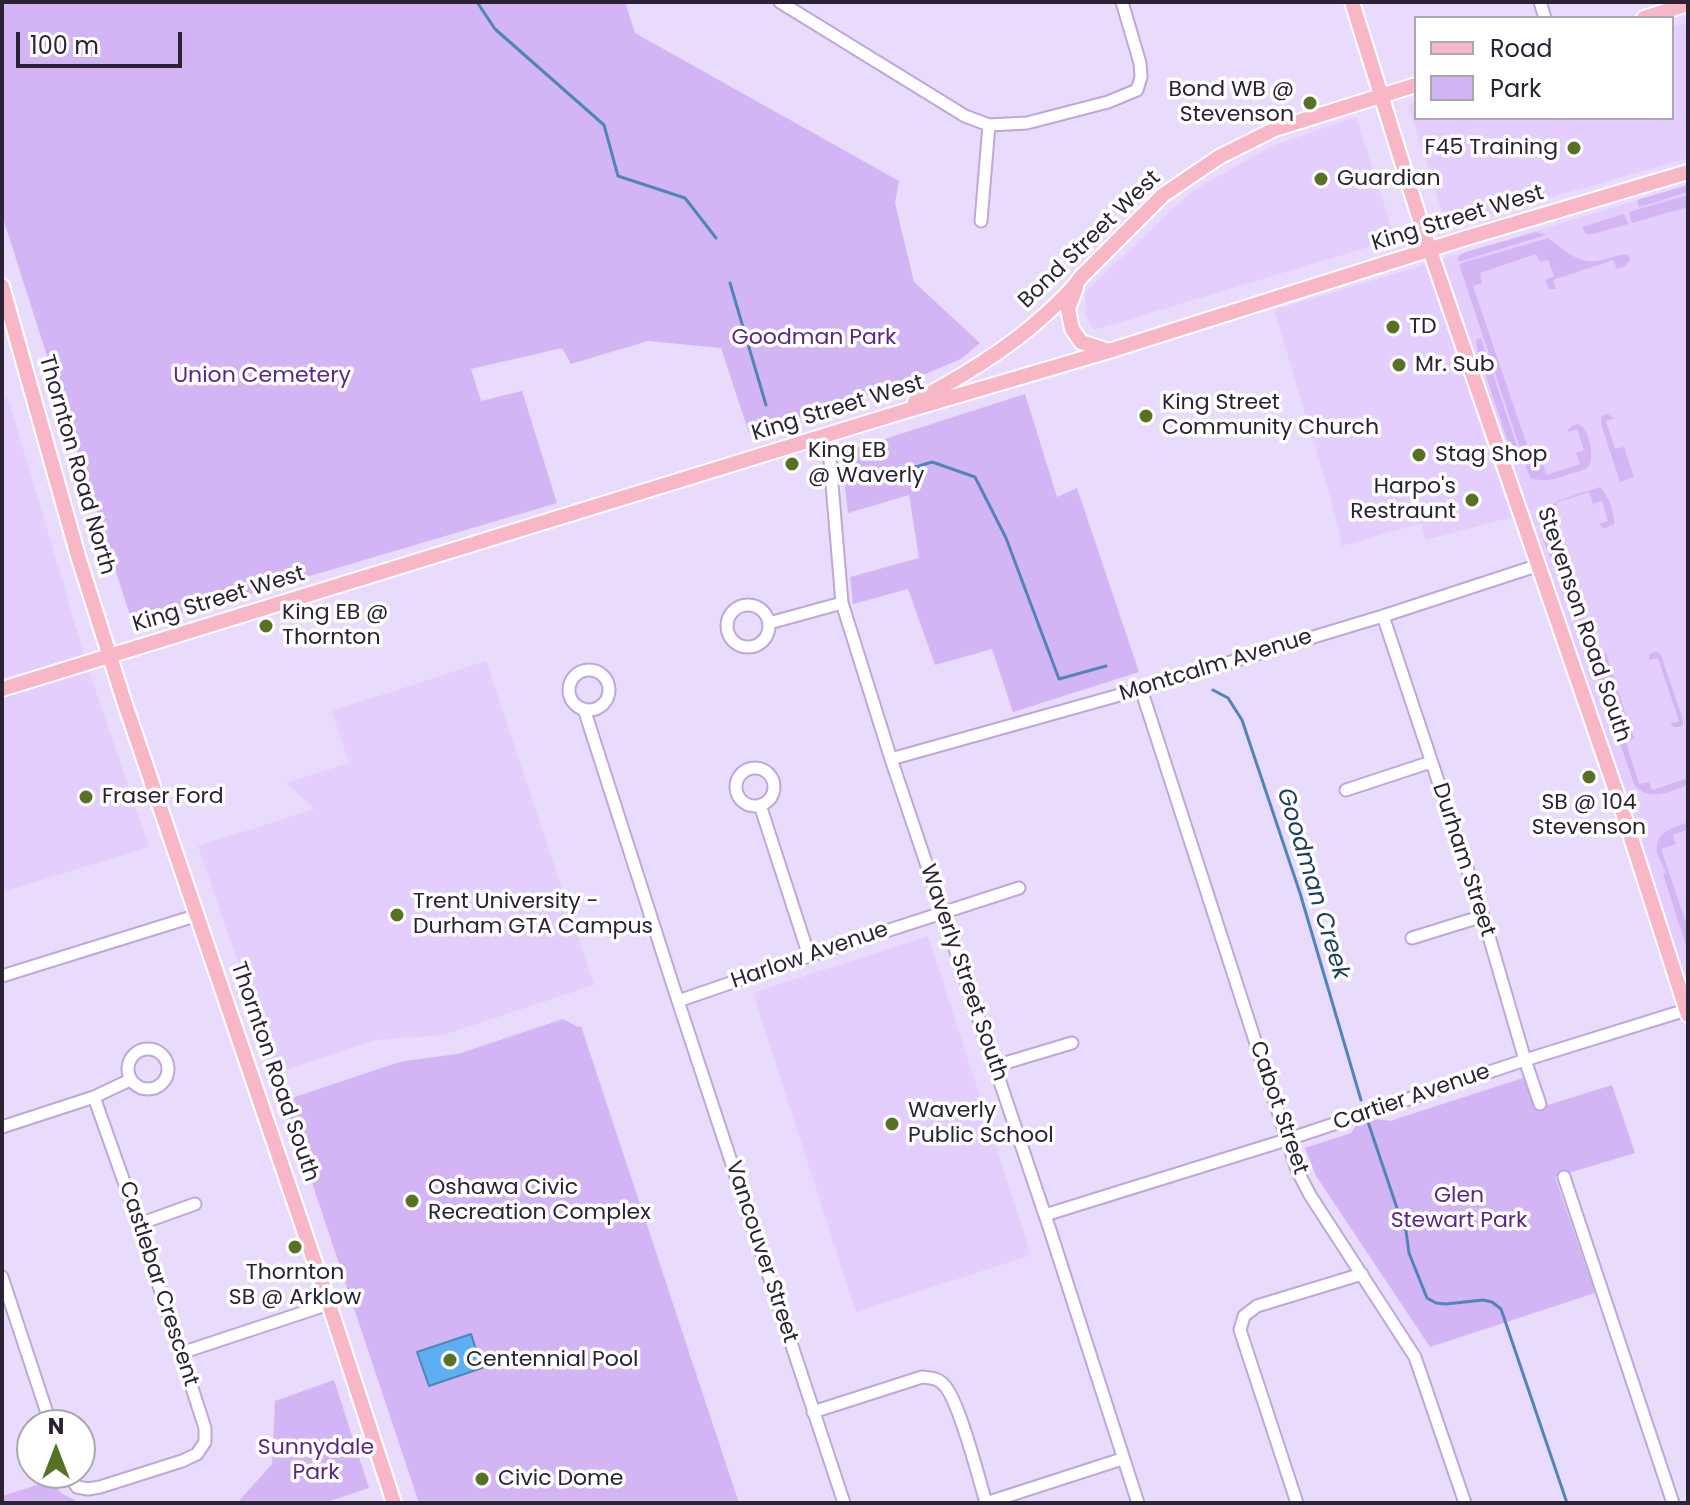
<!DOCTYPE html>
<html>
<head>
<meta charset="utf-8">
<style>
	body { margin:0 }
	#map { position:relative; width:1690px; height:1505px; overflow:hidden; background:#e9dbfb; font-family:Poppins,sans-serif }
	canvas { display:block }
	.frame { position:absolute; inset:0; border:4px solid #2b2236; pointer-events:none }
	.legend { position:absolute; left:1414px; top:16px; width:260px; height:104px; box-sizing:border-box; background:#fff; border:2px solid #aaa7af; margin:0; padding:10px 14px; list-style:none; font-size:24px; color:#2b2236 }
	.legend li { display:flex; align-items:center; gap:16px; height:40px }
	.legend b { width:40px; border:2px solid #aaa7af }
	.north { position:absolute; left:16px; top:1409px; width:80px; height:80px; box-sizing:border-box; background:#fff; border:2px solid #aaa7af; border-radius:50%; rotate:0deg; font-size:22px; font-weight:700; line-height:32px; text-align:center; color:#2b2236 }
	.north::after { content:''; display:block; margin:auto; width:28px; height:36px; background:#587224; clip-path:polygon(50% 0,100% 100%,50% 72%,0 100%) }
	.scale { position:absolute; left:16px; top:32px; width:166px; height:36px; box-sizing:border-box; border:4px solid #2b2236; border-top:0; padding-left:10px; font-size:24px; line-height:28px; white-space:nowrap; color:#2b2236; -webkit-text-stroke:6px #fff; paint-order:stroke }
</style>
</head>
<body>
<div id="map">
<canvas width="1690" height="1505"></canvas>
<div class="frame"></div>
<ul class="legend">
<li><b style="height:10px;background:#f8b7c7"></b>Road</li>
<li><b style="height:22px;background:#d3b5f5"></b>Park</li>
</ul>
<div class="north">N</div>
<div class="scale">100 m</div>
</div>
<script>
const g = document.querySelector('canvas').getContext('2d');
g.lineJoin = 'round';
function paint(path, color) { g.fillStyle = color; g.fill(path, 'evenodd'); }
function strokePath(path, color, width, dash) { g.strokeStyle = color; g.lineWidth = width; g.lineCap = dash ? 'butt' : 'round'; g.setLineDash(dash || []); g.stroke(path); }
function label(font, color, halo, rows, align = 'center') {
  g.font = font + ' Poppins,sans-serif'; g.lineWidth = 7; g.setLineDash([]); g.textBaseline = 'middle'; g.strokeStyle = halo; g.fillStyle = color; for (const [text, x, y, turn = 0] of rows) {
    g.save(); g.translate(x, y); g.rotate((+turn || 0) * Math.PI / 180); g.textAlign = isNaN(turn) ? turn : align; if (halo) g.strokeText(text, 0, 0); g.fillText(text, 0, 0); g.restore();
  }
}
const built = new Path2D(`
	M 1688,22 L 1688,158 L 1447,227 L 1408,105 L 1416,102 L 1416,118 L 1672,118 L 1672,27 Z
	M 1356,117 L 1395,239 L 1094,330 L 1086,316 L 1085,292 L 1191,192 L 1272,146 Z
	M 1688,185 L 1688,988 L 1529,509 L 1508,518 L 1426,540 L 1421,523 L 1342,546 L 1332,503 L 1274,310 Z
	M 8,398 L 89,671 L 149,847 L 2,892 L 2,401 Z
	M 486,661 L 594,985 L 456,1031 L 441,1035 L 375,1040 L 282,1071 L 275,1071 L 198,846 L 315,809 L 286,783 L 349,763 L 332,711 Z
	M 928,936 L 1031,1255 L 856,1312 L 753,993 Z`);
const green = new Path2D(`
	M 2,2 L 625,2 L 635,33 L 899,181 L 895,203 L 914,282 L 980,343 L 961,359 L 899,385 L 749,433 L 721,348 L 648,341 L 571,364 L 562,348 L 471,369 L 481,401 L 522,391 L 557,503 L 134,628 L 2,215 Z
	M 1688,185 L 1688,192 L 1639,207 L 1637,200 Z
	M 1688,195 L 1688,207 L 1632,223 L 1629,212 Z
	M 1624,214 L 1628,224 L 1590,235 L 1585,233 L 1582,227 Z
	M 1537,232 L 1546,235 L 1458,262 L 1459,256 L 1466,252 Z
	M 1548,238 C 1565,250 1579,266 1602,260 C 1611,258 1619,254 1628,255 L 1630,259 C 1628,266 1623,267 1617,269 L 1613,260 L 1553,280 L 1556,289 L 1549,289 L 1545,280 L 1554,276 L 1548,260 L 1540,262 L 1536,254 L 1480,273 L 1482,283 L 1473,286 L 1534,466 L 1543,464 L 1546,475 L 1580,464 L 1576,453 L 1584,450 L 1577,429 L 1568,432 L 1568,430 C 1586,408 1595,456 1590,464 C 1586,471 1575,472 1567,475 C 1554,480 1544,482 1530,478 L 1459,264 Z
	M 1481,338 L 1517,446 L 1510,448 L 1478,352 L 1476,340 Z
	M 1025,394 L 1057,497 L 1077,488 L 1139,672 L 1013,712 L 992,649 L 935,665 L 908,589 L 853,604 L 850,577 L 919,558 L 909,495 L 848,513 L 841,453 Z
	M 1607,414 L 1615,418 L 1606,421 L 1615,449 L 1624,447 L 1634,477 L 1620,482 L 1601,424 L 1602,416 Z
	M 1600,487 C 1608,495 1615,513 1614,524 L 1604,529 L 1599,524 L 1608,521 L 1602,501 L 1593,504 L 1589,492 L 1556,503 L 1559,514 L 1550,517 L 1566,564 L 1560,566 C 1538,501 1536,508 1600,487 Z
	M 1541,518 L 1581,638 L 1542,536 Z
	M 1567,566 L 1597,656 L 1606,653 L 1632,734 L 1635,738 L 1626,742 L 1639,784 L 1649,782 L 1652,790 L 1688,778 L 1688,785 C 1669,792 1649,803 1634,784 L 1560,568 Z
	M 1654,652 L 1658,652 L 1661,655 L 1683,720 L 1683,724 L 1680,727 L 1674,727 L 1670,724 L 1679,721 L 1658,658 L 1649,660 L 1649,655 Z
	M 1688,822 L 1688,829 L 1673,835 L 1676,844 L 1661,849 L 1688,929 L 1688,952 L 1663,874 L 1666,873 C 1663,865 1657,856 1657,850 C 1654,832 1675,827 1688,822 Z
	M 563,1019 L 578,1027 L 581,1026 L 739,1503 L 419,1503 L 285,1102 L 289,1099 L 387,1066 L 404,1061 L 458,1054 Z
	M 1523,1078 L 1535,1109 L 1612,1085 L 1635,1153 L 1555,1177 L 1595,1293 L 1430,1347 L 1316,1176 L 1305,1148 L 1351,1133 L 1356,1126 L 1378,1119 L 1390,1121 Z
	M 334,1380 L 369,1488 L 324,1503 L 237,1503 L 272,1464 L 275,1401 Z
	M 53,1480 L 61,1493 L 80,1503 L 2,1503 L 2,1496 Z`);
const water = new Path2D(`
	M 471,1334 L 482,1368 L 429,1386 L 417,1352 Z`);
const stream = new Path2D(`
	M 477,2 L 495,29 L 604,125 L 618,176 L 685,198 L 716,238
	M 730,283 L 766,405
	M 880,478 L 932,462 L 975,477 L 1006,538 L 1059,679 L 1106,666
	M 1213,690 L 1228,698 L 1242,720 L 1300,893 L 1361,1100
	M 1368,1122 L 1398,1211 L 1405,1224 L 1409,1253 L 1427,1298 L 1436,1303 L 1446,1304 L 1483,1300 L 1492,1302 L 1501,1309 L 1567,1503`);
const minor = new Path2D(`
	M 780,2 L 965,116 L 989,125 L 1027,123 L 1108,102 L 1137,90 L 1141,77 L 1140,63 L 1122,2
	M 1540,2 L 1545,18
	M 981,221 L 989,125
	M 823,436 L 830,460 L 842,603 L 891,759 L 1050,1230 L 1138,1503
	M727 626a21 21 0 1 1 42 0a21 21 0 1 1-42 0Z
	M 1383,616 L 1483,916 L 1525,1060 L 1540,1104
	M 769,623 L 842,603
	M569 690a20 20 0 1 1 40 0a20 20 0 1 1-40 0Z
	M 1141,689 L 1297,1170 L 1310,1195 L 1415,1357 L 1465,1503
	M 584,709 L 678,1001 L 844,1503
	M 891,759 L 1141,689 L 1383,616 L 1539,565
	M736 787a19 19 0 1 1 38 0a19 19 0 1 1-38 0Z
	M 1346,790 L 1431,762
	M 760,805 L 809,956
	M 1412,938 L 1483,916
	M 2,976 L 198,915
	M 678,1001 L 809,956 L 1019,888
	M128 1069a20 20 0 1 1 40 0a20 20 0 1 1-40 0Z
	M 995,1066 L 1072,1043
	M 2,1127 L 94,1097 L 130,1080
	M 1564,1177 L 1673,1503
	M 1045,1215 L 1286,1140 L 1525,1060 L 1686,1010
	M 139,1224 L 195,1204
	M 2,1277 L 51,1425
	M 181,1353 L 329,1304
	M 813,1412 L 922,1377 C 931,1378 938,1378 944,1385 C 959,1400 979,1479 986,1503
	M 67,1473 L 77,1487 L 88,1489 L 100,1487 L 182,1461 L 197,1454 L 205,1442 L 205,1428 L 139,1224 L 94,1097
	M 986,1503 L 1122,1459
	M 1297,1503 L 1240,1330 L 1244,1316 L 1257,1306 L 1362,1274`);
const major = new Path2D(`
	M 1352,2 L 1424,233 L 1618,797 L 1688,1015
	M 1644,18 L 1688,4
	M 2,286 L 78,556 L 124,701 L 329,1304 L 394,1503
	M 1076,288 L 1068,309 L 1072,329 L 1081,342 L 1109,351
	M 915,402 C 962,376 1007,350 1046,314 C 1059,302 1071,292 1081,277 L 1163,195 L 1219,157 L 1275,129 L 1416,85
	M 2,689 L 895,414 L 1109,351 L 1466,238 L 1688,172`);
const markers = [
	[1310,103,8,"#587224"],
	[1574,148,8,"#587224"],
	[1321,179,8,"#587224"],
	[1393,327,8,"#587224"],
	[1399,365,8,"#587224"],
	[1146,416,8,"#587224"],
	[1419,455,8,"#587224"],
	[792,464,8,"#587224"],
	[1472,500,8,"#587224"],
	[266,626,8,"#587224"],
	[1589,777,8,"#587224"],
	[86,797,8,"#587224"],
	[397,915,8,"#587224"],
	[892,1124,8,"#587224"],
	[412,1201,8,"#587224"],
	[295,1247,8,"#587224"],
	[450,1360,8,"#587224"],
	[482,1479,8,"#587224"]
];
const poiNames = [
	["Bond WB @",1294,90,"right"],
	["Stevenson",1294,115,"right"],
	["F45 Training",1558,148,"right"],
	["Guardian",1337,179],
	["TD",1409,327],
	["Mr. Sub",1415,365],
	["King Street",1162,403],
	["Community Church",1162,428],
	["King EB",808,451],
	["@ Waverly",808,476],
	["Stag Shop",1435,455],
	["Harpo's",1456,487,"right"],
	["Restraunt",1456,512,"right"],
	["King EB @",282,613],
	["Thornton",282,638],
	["Fraser Ford",102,797],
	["SB @ 104",1589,803,"center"],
	["Stevenson",1589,828,"center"],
	["Trent University -",413,902],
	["Durham GTA Campus",413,927],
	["Waverly",908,1111],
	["Public School",908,1136],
	["Oshawa Civic",428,1188],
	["Recreation Complex",428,1213],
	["Thornton",295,1273,"center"],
	["SB @ Arklow",295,1298,"center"],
	["Centennial Pool",466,1360],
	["Civic Dome",498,1479]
];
const streetNames = [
	["King Street West",1458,219,-17],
	["Bond Street West",1090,240,-44],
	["King Street West",838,409,-17],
	["Thornton Road North",76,465,74],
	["King Street West",219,600,-17],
	["Stevenson Road South",1583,625,71],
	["Montcalm Avenue",1216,666,-17],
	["Durham Street",1463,860,72],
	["Harlow Avenue",810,956,-19],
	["Waverly Street South",963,973,71],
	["Thornton Road South",274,1072,71],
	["Cartier Avenue",1412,1098,-19],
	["Cabot Street",1278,1108,71],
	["Vancouver Street",761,1252,72],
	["Castlebar Crescent",158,1284,72]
];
const parkNames = [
	["Goodman Park",814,338],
	["Union Cemetery",262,376],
	["Glen",1459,1196],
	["Stewart Park",1459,1221],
	["Sunnydale",316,1448],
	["Park",316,1473]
];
const waterNames = [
	["Goodman Creek",1312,884,73]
];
paint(built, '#e4cefd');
paint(green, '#d3b5f5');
paint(water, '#5eaff1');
strokePath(water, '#4f85b9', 2);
strokePath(stream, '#4f85b9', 3);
strokePath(minor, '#bea7d9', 15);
strokePath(major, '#fff', 18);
strokePath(minor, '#fff', 11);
strokePath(major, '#f8b7c7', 14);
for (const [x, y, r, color] of markers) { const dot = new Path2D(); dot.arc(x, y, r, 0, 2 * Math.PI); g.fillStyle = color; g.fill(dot); strokePath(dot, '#fff', 3); }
label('22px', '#2b2236', '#fff', poiNames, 'left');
label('22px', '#2b2236', '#fff', streetNames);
label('22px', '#5c2687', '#fff', parkNames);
label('italic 24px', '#1b3d58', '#fff', waterNames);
</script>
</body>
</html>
